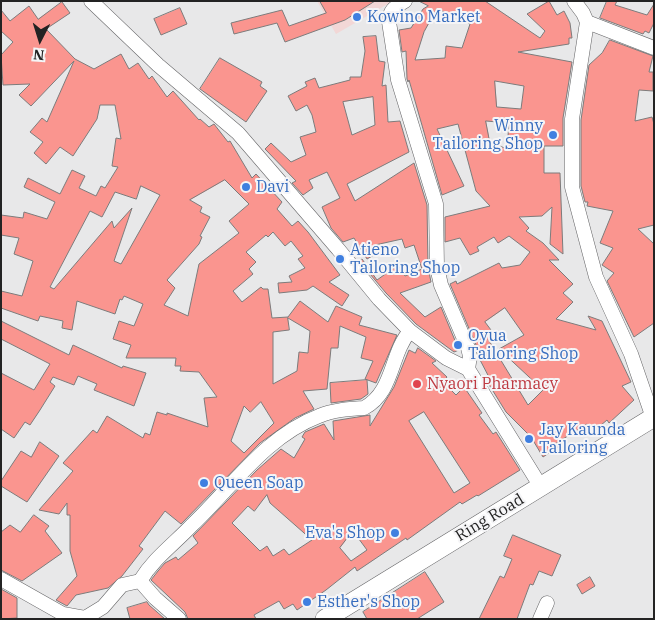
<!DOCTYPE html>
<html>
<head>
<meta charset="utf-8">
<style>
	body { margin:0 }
	#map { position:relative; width:655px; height:620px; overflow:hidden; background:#e8e8e9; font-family:"IBM Plex Serif",serif }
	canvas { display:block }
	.frame { position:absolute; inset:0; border:2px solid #232323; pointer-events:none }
	.north { position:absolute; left:15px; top:15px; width:50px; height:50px; -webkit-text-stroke:4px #f5f5f7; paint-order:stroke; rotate:185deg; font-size:14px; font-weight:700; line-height:20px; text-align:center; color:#232323 }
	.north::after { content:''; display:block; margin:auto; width:18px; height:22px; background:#232323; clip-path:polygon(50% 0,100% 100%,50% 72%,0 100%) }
</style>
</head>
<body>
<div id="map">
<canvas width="655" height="620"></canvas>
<div class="frame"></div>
<div class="north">N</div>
</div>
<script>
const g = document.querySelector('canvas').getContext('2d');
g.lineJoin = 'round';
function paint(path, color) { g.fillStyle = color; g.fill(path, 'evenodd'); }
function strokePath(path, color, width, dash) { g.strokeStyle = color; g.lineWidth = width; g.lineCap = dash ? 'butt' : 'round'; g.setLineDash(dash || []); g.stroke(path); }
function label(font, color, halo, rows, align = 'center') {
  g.font = font + ' "IBM Plex Serif",serif'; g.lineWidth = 4; g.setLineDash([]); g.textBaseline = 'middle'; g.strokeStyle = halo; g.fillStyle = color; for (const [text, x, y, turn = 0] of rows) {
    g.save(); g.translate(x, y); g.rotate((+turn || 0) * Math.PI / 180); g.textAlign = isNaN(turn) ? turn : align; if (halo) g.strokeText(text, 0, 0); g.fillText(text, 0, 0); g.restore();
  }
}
const commercial = new Path2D(`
	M 317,1 L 320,1 L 345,20 L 353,15 L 346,1 L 365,7 L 373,1 L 393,1 L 336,34 Z`);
const building = new Path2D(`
	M 320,1 L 375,1 L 345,20 L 285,42 L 277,23 L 234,34 L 231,23 L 282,10 L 289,26 L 326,13 Z
	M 419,1 L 485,1 L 540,38 L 545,31 L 527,14 L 549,1 L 557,15 L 564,11 L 570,23 L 572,38 L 569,38 L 569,44 L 518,52 L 572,62 L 563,118 L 563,146 L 544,146 L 544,173 L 560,173 L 563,254 L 550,244 L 552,207 L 542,216 L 519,217 L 529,228 L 526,231 L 543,243 L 559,260 L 549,260 L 573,284 L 563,293 L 573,302 L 556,319 L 596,330 L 588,316 L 602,321 L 631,382 L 622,386 L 634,400 L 609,423 L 607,420 L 594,431 L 587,424 L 555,444 L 558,447 L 543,457 L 531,437 L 506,412 L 488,383 L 491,381 L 479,358 L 476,345 L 450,284 L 456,281 L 457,284 L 499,263 L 502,268 L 520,265 L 530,252 L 509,236 L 498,243 L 494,237 L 477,247 L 479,251 L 470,255 L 460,238 L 445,242 L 445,217 L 490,206 L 476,191 L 458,124 L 437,129 L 464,186 L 442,195 L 409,80 L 408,82 L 407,79 L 406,51 L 402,52 L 399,30 L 411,28 L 423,9 L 428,6 ZM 437,9 L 458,17 L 470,24 L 462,48 L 446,46 L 445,58 L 415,60 L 424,32 ZM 495,81 L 524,86 L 521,109 L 497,107 ZM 486,121 L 509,123 L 507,149 L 490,142 ZM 505,308 L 524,335 L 499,349 L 543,390 L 528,405 L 488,339 L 494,334 L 485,322 Z
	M 607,1 L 617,1 L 615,5 L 647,15 L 654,4 L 654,23 L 649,33 L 645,31 L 643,34 L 600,18 Z
	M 62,2 L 70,13 L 46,29 L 75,59 L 94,69 L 121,54 L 129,69 L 138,63 L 149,79 L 152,76 L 167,97 L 173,91 L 199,120 L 200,119 L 209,127 L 214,124 L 228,142 L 230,141 L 252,178 L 256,174 L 282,202 L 277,209 L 292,226 L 298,221 L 308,232 L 340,275 L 329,282 L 349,295 L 342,306 L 313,286 L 307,290 L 279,293 L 278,283 L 292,282 L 289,276 L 305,268 L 298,259 L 303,256 L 291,241 L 285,246 L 273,232 L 268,237 L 266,235 L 246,252 L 256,262 L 249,269 L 253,274 L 233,291 L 242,302 L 261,287 L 263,289 L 268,289 L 272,318 L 288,317 L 300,301 L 328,322 L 336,306 L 362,317 L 359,325 L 397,335 L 376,383 L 365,379 L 373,361 L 361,358 L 366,337 L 340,326 L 338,348 L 331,348 L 327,389 L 303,391 L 314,409 L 295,418 L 260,443 L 181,524 L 165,511 L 139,546 L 143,549 L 122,576 L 108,588 L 76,595 L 67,606 L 56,600 L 77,576 L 70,551 L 70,515 L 67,515 L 67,503 L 59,514 L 39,510 L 73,471 L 63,463 L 93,430 L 97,433 L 107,416 L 143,438 L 145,433 L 150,435 L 157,412 L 167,415 L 167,413 L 208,427 L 204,398 L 217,397 L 199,372 L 180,371 L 181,366 L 175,366 L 176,358 L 126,358 L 131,345 L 113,339 L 119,321 L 134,326 L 143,304 L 124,296 L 122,300 L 120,299 L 115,314 L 77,301 L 72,330 L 62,328 L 63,321 L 40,316 L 38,321 L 1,308 L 1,291 L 22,296 L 33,261 L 14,254 L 19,238 L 1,235 L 1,215 L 23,218 L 24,212 L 47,219 L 55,202 L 24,187 L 28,178 L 60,194 L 72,170 L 85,176 L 79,188 L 96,196 L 101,186 L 105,188 L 118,167 L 112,166 L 116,138 L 121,139 L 115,105 L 100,105 L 97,119 L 73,156 L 60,147 L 46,164 L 34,153 L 43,142 L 30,132 L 42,118 L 47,122 L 74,61 L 31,106 L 19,95 L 30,84 L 3,85 L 1,55 L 13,42 L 1,31 L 1,10 L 10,21 L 29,6 L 38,19 ZM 225,180 L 249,204 L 229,221 L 239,233 L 199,264 L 188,316 L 164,305 L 175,288 L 167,280 L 199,244 L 202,237 L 200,236 L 210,217 L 200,212 L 202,207 L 190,200 ZM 141,186 L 160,195 L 121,264 L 114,261 L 132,208 L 114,228 L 112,221 L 54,289 L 50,287 L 90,211 L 102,217 L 115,192 L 136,199 ZM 288,318 L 310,331 L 308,353 L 299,352 L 297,371 L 273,384 L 273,332 L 289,330 ZM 261,402 L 274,423 L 244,453 L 231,441 L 244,406 L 250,412 Z
	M 180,8 L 187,24 L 161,35 L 154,19 Z
	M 376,36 L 379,61 L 385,62 L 382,86 L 386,85 L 388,122 L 400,121 L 409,152 L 347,184 L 355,201 L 414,163 L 427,205 L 428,267 L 431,282 L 400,293 L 425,317 L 441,307 L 459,350 L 454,352 L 416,324 L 386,293 L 359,261 L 362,259 L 377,280 L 398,265 L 405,276 L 422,269 L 414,245 L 405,248 L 402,239 L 375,245 L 379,252 L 367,259 L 354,238 L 343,242 L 331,228 L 322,207 L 340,198 L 327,172 L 309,180 L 313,188 L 303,195 L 292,183 L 296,181 L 265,149 L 271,143 L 291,162 L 306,155 L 300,137 L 316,132 L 312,115 L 307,105 L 296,111 L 288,96 L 307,86 L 305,82 L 315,78 L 319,88 L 350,80 L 350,77 L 361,77 L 365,51 L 363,37 ZM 373,97 L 375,125 L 352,135 L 343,102 Z
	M 610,40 L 653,56 L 649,72 L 653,72 L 653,91 L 639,90 L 635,121 L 652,117 L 654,124 L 654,225 L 638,229 L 654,244 L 654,323 L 634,337 L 607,281 L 614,273 L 602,265 L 613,248 L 600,243 L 613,211 L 587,206 L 588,202 L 585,202 L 581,186 L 581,120 L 589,65 L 602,53 Z
	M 220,58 L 262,82 L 260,86 L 267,91 L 246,122 L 200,89 Z
	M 1,321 L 69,355 L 73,345 L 122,368 L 123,366 L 146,373 L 134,406 L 94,390 L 97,384 L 78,376 L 74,385 L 53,377 L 50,382 L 55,386 L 40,410 L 30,425 L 25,422 L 14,438 L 1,429 L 1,373 L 34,390 L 50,364 L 1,339 Z
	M 418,348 L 436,361 L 432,363 L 447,377 L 443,382 L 456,395 L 464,387 L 482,413 L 479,415 L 493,434 L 496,432 L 520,470 L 478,496 L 477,495 L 462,504 L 460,502 L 407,540 L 406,538 L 357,571 L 355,567 L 326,590 L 297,610 L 293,604 L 284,609 L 279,601 L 254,615 L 256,619 L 188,619 L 185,612 L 151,580 L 158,571 L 165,563 L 176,557 L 178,560 L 198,543 L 193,536 L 257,470 L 281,449 L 294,458 L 305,439 L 302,437 L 305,432 L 324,424 L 334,440 L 333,421 L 370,415 L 370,426 L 394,387 L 409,350 L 415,353 ZM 424,412 L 470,483 L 454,493 L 409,421 ZM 267,495 L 270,503 L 312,540 L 289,555 L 284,549 L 273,556 L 267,546 L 260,551 L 232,523 L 248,506 L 254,511 ZM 353,531 L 367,550 L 351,561 L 340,548 Z
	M 367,380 L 368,394 L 361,399 L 331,403 L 330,383 Z
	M 40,442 L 59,456 L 27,502 L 1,486 L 1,481 L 21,451 L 31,457 Z
	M 34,515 L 49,526 L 45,531 L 62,553 L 22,581 L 1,570 L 1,532 L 10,525 L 20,532 Z
	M 513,535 L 561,555 L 552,576 L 539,571 L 533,585 L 530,584 L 517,619 L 479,619 L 500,576 L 504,578 L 512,559 L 504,556 Z
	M 425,572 L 444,602 L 417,619 L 367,619 L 363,612 Z
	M 590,577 L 595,586 L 582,594 L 577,585 Z
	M 1,589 L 17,598 L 17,618 L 1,619 Z
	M 147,602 L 149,605 L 165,619 L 130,619 L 127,608 Z`);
const street = new Path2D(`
	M 91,1 L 158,65 L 238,133 L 338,249 L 379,299 L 410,331 L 446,358 L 468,369
	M 405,1 C 395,7 389,10 389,22 L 398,80 L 436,204 L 437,267 L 441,285 L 468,348 L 470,356 L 468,369 L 541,487
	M 574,1 L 583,13 L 587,22 L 572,119 L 572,187 L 596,277 L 631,354 L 653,418
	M 587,22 L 654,48
	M 1,579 L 63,614 L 85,618 L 103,607 L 122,585 L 140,581 L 155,598 L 179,619
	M 140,581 C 154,558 174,544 192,525 C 232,487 266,436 319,416 C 333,410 349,409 364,408 C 394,392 390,354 410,331
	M 540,619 L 547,603`);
const secondary = new Path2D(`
	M 325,619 L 654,417`);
const markers = [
	[357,17,5,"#3f7fe0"],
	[553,135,5,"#3f7fe0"],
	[246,187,5,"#3f7fe0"],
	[340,259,5,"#3f7fe0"],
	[458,345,5,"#3f7fe0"],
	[417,384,5,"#e0444e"],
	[529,439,5,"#3f7fe0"],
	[204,483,5,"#3f7fe0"],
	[395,533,5,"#3f7fe0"],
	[307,602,5,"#3f7fe0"]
];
const shopNames = [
	["Kowino Market",367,17],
	["Winny",543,126,"right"],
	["Tailoring Shop",543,144,"right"],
	["Davi",256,187],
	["Atieno",350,250],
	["Tailoring Shop",350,268],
	["Oyua",468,336],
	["Tailoring Shop",468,354],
	["Jay Kaunda",539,430],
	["Tailoring",539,448],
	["Queen Soap",214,483],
	["Eva's Shop",385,533,"right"],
	["Esther's Shop",317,602]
];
const healthNames = [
	["Nyaori Pharmacy",427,384]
];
const streetNames = [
	["Ring Road",490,518,-31]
];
paint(commercial, '#f2d7d6');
paint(building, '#fa958f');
strokePath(building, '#7c7b7b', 1);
strokePath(street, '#656567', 15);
strokePath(secondary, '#656567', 20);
strokePath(street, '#fff', 14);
strokePath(secondary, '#fff', 19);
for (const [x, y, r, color] of markers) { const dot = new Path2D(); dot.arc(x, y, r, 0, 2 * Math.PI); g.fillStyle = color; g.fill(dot); strokePath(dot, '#f5f5f7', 2); }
label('16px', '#366cbe', '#f5f5f7', shopNames, 'left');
label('16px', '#be3a42', '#f5f5f7', healthNames, 'left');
label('16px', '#232323', '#f5f5f7', streetNames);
</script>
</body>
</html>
